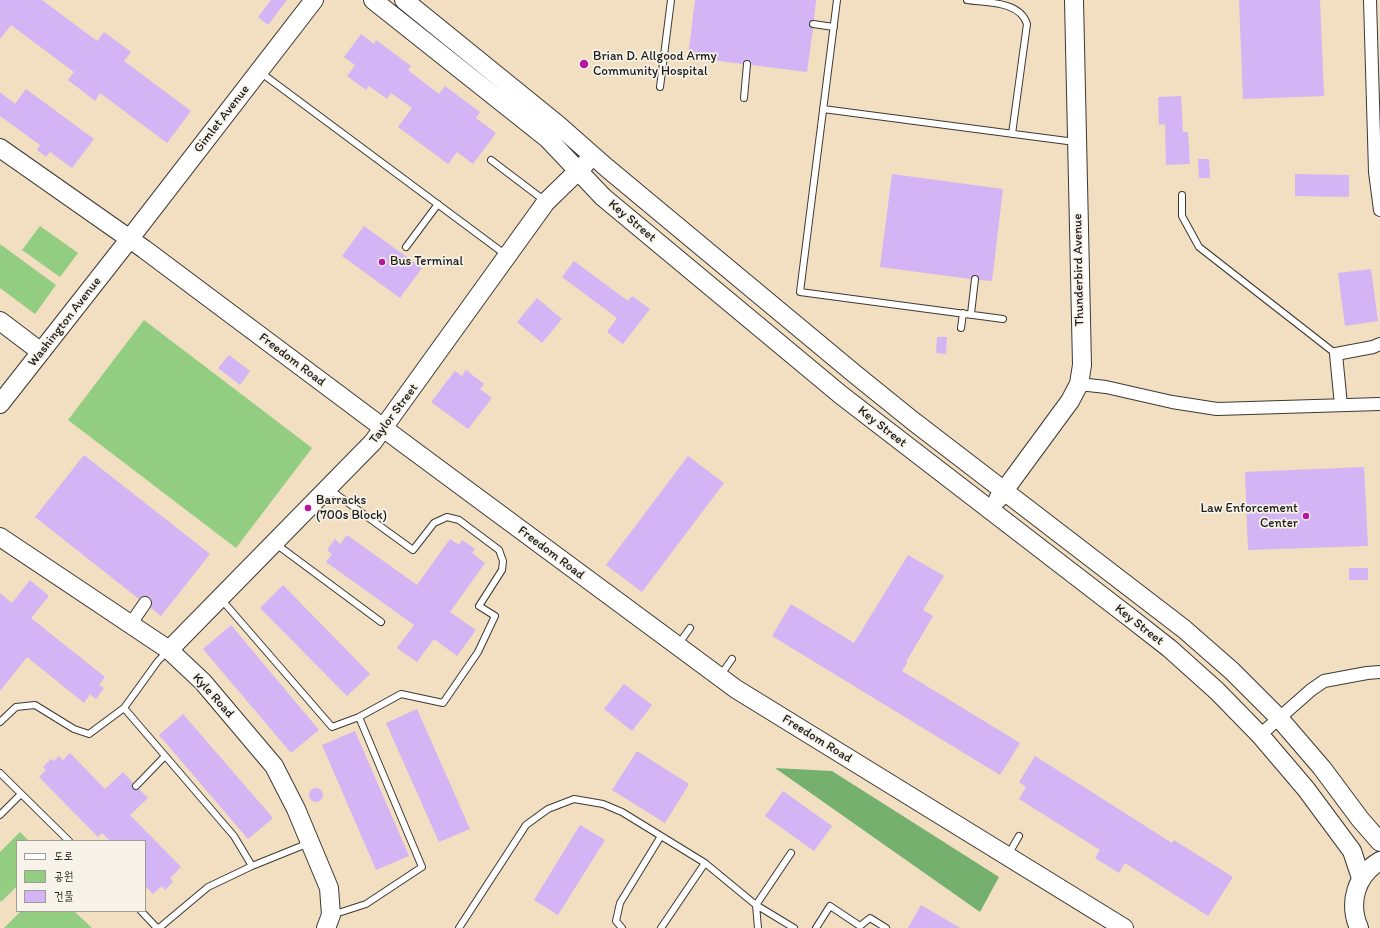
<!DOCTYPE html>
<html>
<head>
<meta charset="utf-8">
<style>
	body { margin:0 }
	#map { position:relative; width:1380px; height:928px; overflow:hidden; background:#f2dec0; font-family:Itim,"Poor Story",sans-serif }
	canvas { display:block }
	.legend { position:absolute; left:16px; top:840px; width:130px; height:72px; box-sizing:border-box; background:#f7f3e8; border:1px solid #9f9d96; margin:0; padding:5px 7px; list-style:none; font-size:12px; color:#1c1c1c }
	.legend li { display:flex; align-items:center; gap:8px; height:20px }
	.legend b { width:20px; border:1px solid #9f9d96 }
</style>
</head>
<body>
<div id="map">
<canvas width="1380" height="928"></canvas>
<ul class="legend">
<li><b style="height:5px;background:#fff"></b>도로</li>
<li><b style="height:11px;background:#93cd81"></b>공원</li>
<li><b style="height:11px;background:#d3b4f4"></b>건물</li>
</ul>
</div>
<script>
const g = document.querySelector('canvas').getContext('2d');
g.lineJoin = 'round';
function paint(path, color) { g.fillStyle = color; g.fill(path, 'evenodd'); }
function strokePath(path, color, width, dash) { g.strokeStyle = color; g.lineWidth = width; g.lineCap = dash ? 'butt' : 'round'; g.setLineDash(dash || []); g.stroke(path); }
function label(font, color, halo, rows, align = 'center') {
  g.font = font + ' Itim,sans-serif'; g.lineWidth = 3.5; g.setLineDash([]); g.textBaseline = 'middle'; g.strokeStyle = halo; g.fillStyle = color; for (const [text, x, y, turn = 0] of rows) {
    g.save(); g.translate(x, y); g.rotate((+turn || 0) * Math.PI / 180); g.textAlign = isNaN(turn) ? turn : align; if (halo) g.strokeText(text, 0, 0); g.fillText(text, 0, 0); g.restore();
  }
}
const green = new Path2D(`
	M 40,226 L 78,253 L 60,277 L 22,250 Z
	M 0,244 L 56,285 L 35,314 L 0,288 Z
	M 144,320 L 312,448 L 236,548 L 68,420 Z
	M 20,832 L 29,841 L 17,841 L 17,886 L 1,902 L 0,900 L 0,852 Z
	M 21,911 L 74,911 L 92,928 L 4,928 Z`);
const forest = new Path2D(`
	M 775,768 L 832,771 L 999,877 L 980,912 Z`);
const building = new Path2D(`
	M 0,0 L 42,0 L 97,41 L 104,32 L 131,52 L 124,61 L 191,111 L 167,143 L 100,93 L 95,101 L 68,80 L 74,72 L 11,25 L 0,39 Z
	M 271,0 L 287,0 L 268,25 L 258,17 Z
	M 695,0 L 816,0 L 814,20 L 810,21 L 809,24 L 810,27 L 813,28 L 807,72 L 751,65 L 751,62 L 748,60 L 745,60 L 743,64 L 688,57 Z
	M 1239,0 L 1320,0 L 1324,96 L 1243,99 Z
	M 361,34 L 374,44 L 376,40 L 411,66 L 408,70 L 439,94 L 445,86 L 480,112 L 476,118 L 496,133 L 473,164 L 457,152 L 448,164 L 398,127 L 412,108 L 391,93 L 387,99 L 369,86 L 366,90 L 347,76 L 355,65 L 344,57 Z
	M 26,89 L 94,139 L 72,168 L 50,152 L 46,157 L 37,150 L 40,145 L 0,116 L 0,92 L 15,104 Z
	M 1181,96 L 1183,132 L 1188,132 L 1190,164 L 1166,165 L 1165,124 L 1159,125 L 1158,97 Z
	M 1198,159 L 1209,159 L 1210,178 L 1199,178 Z
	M 892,174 L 1003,189 L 992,281 L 979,280 L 979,277 L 976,275 L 973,275 L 971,279 L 880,267 Z
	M 1295,174 L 1349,175 L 1349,197 L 1295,196 Z
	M 364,226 L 422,268 L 400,298 L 342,256 Z
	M 574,261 L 628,301 L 632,296 L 650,309 L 623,344 L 607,332 L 617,318 L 562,277 Z
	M 1371,269 L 1378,321 L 1345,326 L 1338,273 Z
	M 537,298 L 562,319 L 542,343 L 517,322 Z
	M 937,337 L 947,337 L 946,354 L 936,353 Z
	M 229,355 L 250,371 L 240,385 L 218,368 Z
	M 466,370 L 484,384 L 480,389 L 492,398 L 468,429 L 431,402 L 455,371 L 462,376 Z
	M 84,455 L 210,554 L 161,616 L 151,608 L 152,603 L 150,597 L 145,596 L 139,599 L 35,517 Z
	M 688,456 L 724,483 L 642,592 L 606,565 Z
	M 1364,467 L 1368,546 L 1248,550 L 1245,472 Z
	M 347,535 L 417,585 L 450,539 L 459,545 L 462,540 L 475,549 L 472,553 L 485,563 L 450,612 L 476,630 L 457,656 L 434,639 L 417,662 L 397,648 L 414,625 L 326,562 L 332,554 L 327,550 L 335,539 L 340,544 Z
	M 908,555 L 944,576 L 923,610 L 933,616 L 906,662 L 907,663 L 902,671 L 1020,743 L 1000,775 L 772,636 L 791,604 L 854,643 Z
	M 1349,568 L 1368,568 L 1368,580 L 1349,580 Z
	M 30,580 L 49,596 L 31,618 L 105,677 L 99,685 L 104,688 L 96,699 L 90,694 L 84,703 L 27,657 L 0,691 L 0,593 L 12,603 Z
	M 283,585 L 370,674 L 347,696 L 260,608 Z
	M 231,625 L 319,730 L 291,753 L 203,649 Z
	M 624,684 L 652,705 L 632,731 L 604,709 Z
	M 417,709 L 470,829 L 439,842 L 386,723 Z
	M 183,714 L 273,818 L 248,839 L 159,735 Z
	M 355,731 L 409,856 L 376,870 L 322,745 Z
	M 637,751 L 689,784 L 665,823 L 612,790 Z
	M 70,753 L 105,789 L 123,772 L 133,783 L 132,785 L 133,789 L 135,790 L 139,789 L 148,798 L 130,815 L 181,867 L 170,878 L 173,882 L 165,890 L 162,886 L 153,894 L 145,886 L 145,841 L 110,841 L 102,833 L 98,837 L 39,777 L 46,770 L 43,767 L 51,759 L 54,761 L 59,756 L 63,760 Z
	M 1035,756 L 1172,843 L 1174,840 L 1233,877 L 1208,916 L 1125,863 L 1119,873 L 1095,858 L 1100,850 L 1019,799 L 1026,787 L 1019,782 Z
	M309 795a7 7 0 1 1 14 0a7 7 0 1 1-14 0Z
	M 783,791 L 832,826 L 814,851 L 765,816 Z
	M 580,825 L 605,840 L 558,915 L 534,900 Z
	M 921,905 L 960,928 L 908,928 Z`);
const lane = new Path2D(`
	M 837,0 L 800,292 L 1003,319
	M 967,0 C 987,3 1020,1 1027,24 L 1012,134
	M 813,24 L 834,27
	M 260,72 L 506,255
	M 660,87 L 671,0
	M 744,98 L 747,64
	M 823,109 L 1075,142
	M 491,160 L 545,201
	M 1182,195 L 1182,216 L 1199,247 L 1336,354
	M 406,247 L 438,204
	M 971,314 L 975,279
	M 961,328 L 963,313
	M 329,489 L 413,550 L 434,523 L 447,517 L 459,520 L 499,550 L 503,561 L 502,570 L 479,606 L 495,616 L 478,652 L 443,703 L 401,694 L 359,717
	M 276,544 L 381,622
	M 221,599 L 332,727 L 359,717 L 422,867 L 366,904 L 332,915
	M 678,645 L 690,628
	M 720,676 L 732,659
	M 124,708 L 234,836 L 252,866
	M 0,722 L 16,707 L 35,705 L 74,729 L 89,734 L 124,708 L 158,661 L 168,651
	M 0,773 L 69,841
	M 136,786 L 165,756
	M 0,815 L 21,794
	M 791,853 L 756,905 L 794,928
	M 1008,855 L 1019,836
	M 141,911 L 157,928
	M 159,928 L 208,887 L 252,866 L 309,843
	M 459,928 L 526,825 L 548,809 L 574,799 L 603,804 L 622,812 L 705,863 L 756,905 L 758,928
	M 622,928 L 616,921 L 620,903 L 661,836
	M 661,928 L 705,863
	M 816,928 L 830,906 L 860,926 L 870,918 L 886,928`);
const street = new Path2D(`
	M 1370,0 L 1375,172 L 1380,210
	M 1079,384 L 1106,387 L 1172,402 L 1217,409 L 1380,404
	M 1341,405 L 1336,354 L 1373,347 L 1380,344
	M 130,625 L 145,603
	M 1260,735 L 1311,690 L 1324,681 L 1367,673 L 1380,672`);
const secondary = new Path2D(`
	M 373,0 L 548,139 L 603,197 L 841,395 L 1128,616 L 1169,648 L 1217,691 L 1260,735 L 1306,789 L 1352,851 L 1361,878
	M 404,0 L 557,124 L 607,168 L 856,375 L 913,421 L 1184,629 L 1232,671 L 1279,718 L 1322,768 L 1360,819 L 1380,842
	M 0,148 L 144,249 L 402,442 L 736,689 L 1124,928
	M 0,321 L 41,352
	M 0,404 L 124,246 L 314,0
	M 998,499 L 1070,401 L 1079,384 L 1082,365 L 1074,0
	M 0,537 L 169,650 L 203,682 L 274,766 L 296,809 L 329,888 L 331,915 L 326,928
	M 169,650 L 373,442 L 546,202 L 586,163
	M 1359,928 C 1348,903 1356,875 1380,861`);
const markers = [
	[584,64,5,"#b5179e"],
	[382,262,4,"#b5179e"],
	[308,508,4,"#b5179e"],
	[1306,516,4,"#b5179e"]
];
const poiNames = [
	["Brian D. Allgood Army",593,57],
	["Community Hospital",593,72],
	["Bus Terminal",390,262],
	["Barracks",316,501],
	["(700s Block)",316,516],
	["Law Enforcement",1298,509,"right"],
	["Center",1298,524,"right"]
];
const streetNames = [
	["Gimlet Avenue",222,119,-52],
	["Key Street",632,221,40],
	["Thunderbird Avenue",1079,270,-91],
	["Washington Avenue",65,322,-52],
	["Freedom Road",292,360,37],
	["Taylor Street",394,414,-53],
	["Key Street",882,427,38],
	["Freedom Road",551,553,37],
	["Key Street",1139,625,38],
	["Kyle Road",213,696,48],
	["Freedom Road",817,739,32]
];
paint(green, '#93cd81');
paint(forest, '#76b06f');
paint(building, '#d3b4f4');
strokePath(lane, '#3c3935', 8);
strokePath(street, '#3c3935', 14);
strokePath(secondary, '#3c3935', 20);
strokePath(lane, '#fff', 6);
strokePath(street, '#fff', 12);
strokePath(secondary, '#fff', 18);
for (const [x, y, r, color] of markers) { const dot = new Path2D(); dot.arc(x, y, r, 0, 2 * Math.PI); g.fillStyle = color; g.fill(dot); strokePath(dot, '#f7f3e8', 1.5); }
label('13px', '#1c1c1c', '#f7f3e8', poiNames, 'left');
label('13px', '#1c1c1c', '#f7f3e8', streetNames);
</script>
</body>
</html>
